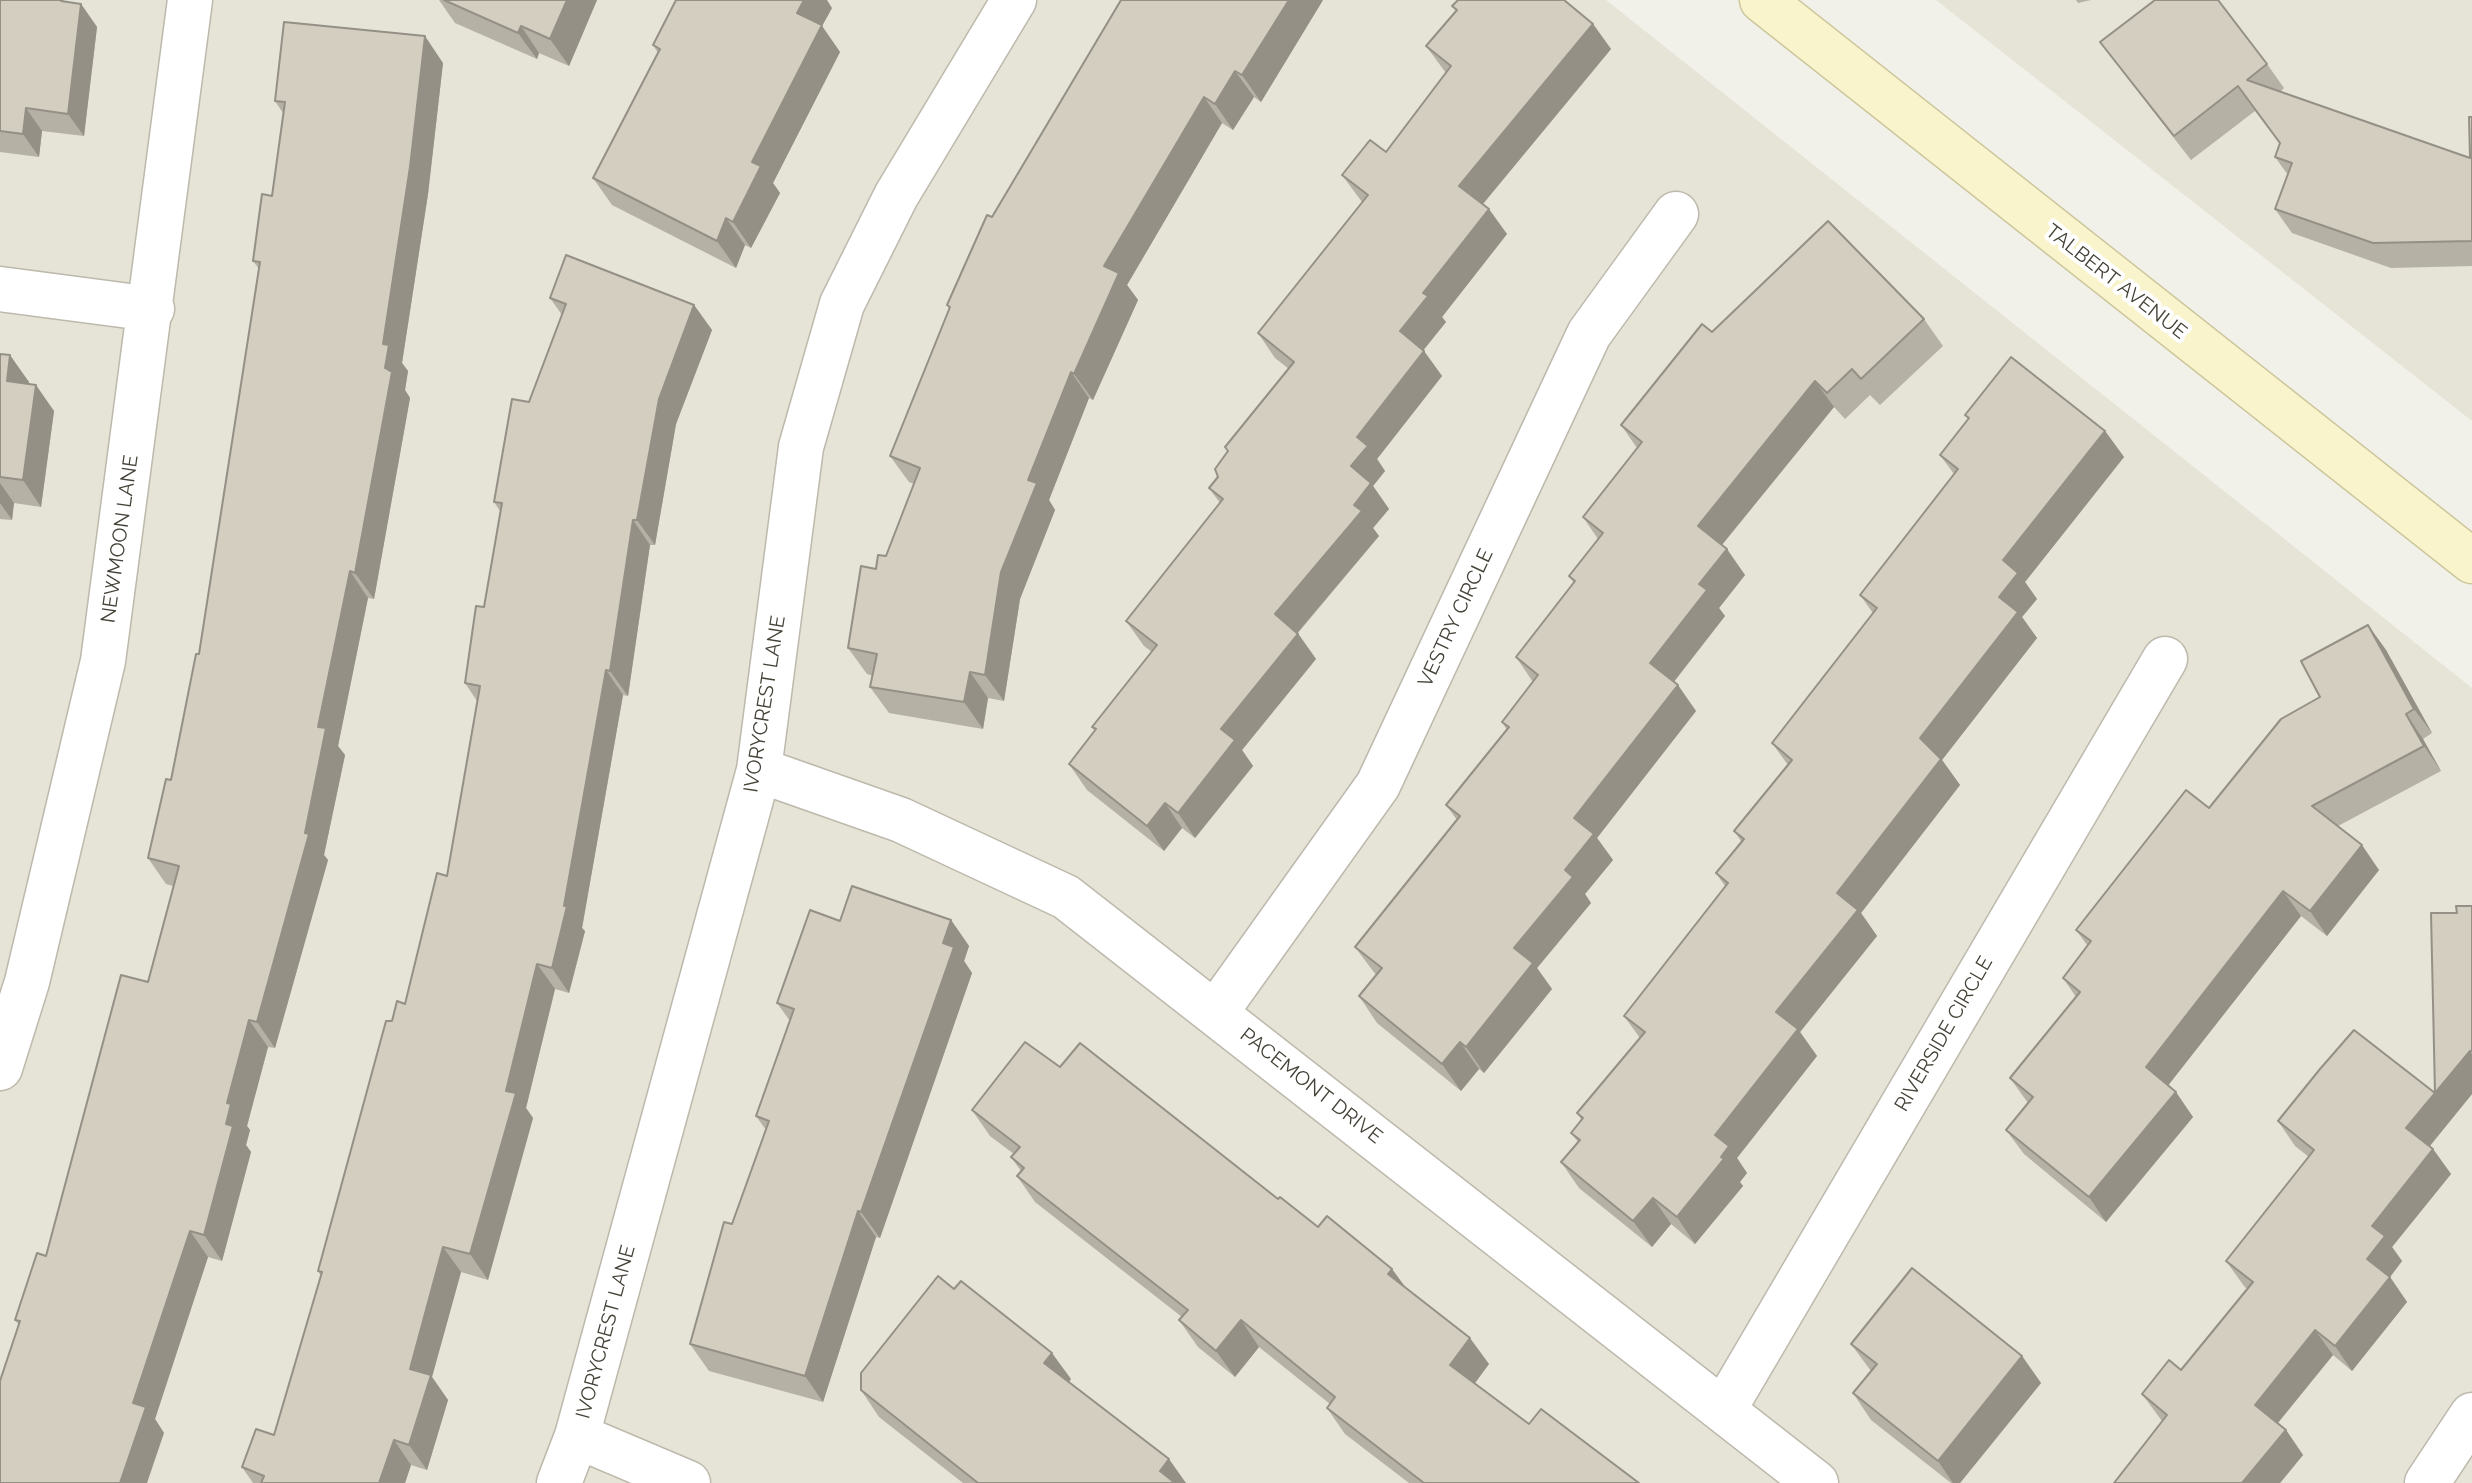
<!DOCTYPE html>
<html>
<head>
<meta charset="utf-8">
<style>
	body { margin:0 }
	canvas { display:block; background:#f2f1e9 }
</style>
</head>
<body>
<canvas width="2472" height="1483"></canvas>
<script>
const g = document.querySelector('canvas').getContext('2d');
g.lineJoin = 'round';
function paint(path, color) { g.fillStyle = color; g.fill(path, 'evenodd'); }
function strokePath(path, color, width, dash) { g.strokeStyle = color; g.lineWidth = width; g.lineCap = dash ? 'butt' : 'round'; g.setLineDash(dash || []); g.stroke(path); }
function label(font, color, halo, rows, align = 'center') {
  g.font = font + ' Raleway,sans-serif'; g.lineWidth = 8; g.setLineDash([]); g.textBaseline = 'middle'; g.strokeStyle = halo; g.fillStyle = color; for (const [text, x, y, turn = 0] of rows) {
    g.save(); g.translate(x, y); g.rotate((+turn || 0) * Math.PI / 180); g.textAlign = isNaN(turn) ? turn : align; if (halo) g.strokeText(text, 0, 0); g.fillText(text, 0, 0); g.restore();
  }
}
const residential = new Path2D(`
	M 0,0 L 1606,0 L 2472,688 L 2472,1483 L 0,1483 Z
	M 1936,0 L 2472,0 L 2472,421 Z`);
const street = new Path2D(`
	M 0,289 L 152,309
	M 759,770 L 901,820 L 1066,897 L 1816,1483
	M 1216,1012 L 1378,785 L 1589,334 L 1676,214
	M 0,1068 L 27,982 L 103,661 L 190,0
	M 1724,1409 L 2165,659
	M 577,1436 L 688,1483
	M 559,1483 L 577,1436 L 759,770 L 801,447 L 842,304 L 896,196 L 1014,0
	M 2427,1483 L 2472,1415`);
const secondary = new Path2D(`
	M 1762,0 L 2472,561`);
const wall = new Path2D(`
	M 0,0 L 64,0 L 65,2 L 81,4 L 97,27 L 84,136 L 42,131 L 39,157 L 0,152 Z
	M 439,0 L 597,0 L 569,66 L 539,53 L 537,59 L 455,23 Z
	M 1323,0 L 1261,102 L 1254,97 L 1233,130 L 1222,123 L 1127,285 L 1138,300 L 1093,400 L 1089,398 L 1049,500 L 1055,510 L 1020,599 L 1004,701 L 988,698 L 983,729 L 889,713 L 870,687 L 873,676 L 867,674 L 848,648 L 876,569 L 886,556 L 914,484 L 909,482 L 890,456 L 949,309 L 947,305 L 992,217 Z
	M 2076,0 L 2091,0 L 2078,3 Z
	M 1452,6 L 1593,24 L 1611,49 L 1483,204 L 1507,234 L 1442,317 L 1446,322 L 1423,350 L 1442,376 L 1377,459 L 1385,471 L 1373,486 L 1389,509 L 1373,528 L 1379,536 L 1298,633 L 1316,659 L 1242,750 L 1253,766 L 1195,838 L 1182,828 L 1164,851 L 1087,790 L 1069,764 L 1095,731 L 1092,727 L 1152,652 L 1144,646 L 1126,621 L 1220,503 L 1209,488 L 1289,369 L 1275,358 L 1258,333 L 1362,202 L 1342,175 L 1386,152 L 1446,73 L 1426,46 L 1456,11 Z
	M 832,8 L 822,26 L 840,52 L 773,183 L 780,193 L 751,248 L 745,245 L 736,268 L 612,205 L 593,178 L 658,53 L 653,45 Z
	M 2100,42 L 2267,64 L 2284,88 L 2280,92 L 2470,158 L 2472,117 L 2472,266 L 2391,268 L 2292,233 L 2275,209 L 2288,175 L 2275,157 L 2280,144 L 2255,111 L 2191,160 L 2118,66 Z
	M 443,63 L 428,194 L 402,363 L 408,371 L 405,390 L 410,398 L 374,599 L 368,598 L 338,746 L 345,755 L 324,855 L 328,860 L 275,1048 L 268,1047 L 247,1126 L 250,1130 L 246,1145 L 251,1152 L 222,1261 L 208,1257 L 155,1419 L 164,1433 L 19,1325 L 15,1320 L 46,1256 L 148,982 L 173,886 L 166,884 L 148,858 L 171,780 L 199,654 L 259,269 L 253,261 L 272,196 L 283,113 L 275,101 Z
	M 550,298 L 694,305 L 712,330 L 676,424 L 655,545 L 650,545 L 628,696 L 623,695 L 582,928 L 585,931 L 569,993 L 555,989 L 526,1108 L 533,1118 L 488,1280 L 461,1272 L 432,1377 L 448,1400 L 427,1470 L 411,1465 L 405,1483 L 253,1483 L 242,1467 L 274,1435 L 321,1276 L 318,1271 L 392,1021 L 405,1004 L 447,876 L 477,701 L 465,683 L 484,607 L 500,511 L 494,502 L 529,402 L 562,315 Z
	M 1924,319 L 1943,346 L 1880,405 L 1870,395 L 1845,419 L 1834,407 L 1722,545 L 1745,575 L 1719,608 L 1725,616 L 1674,682 L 1696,711 L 1597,838 L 1613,860 L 1585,894 L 1591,903 L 1537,968 L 1552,989 L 1484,1073 L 1479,1069 L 1461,1091 L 1377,1023 L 1359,996 L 1376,975 L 1355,947 L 1457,820 L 1446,805 L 1507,730 L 1502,722 L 1533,682 L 1516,657 L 1574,583 L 1569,576 L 1598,539 L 1583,517 L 1637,448 L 1621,425 L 1712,332 Z
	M 0,354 L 29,382 L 29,384 L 54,411 L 41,507 L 14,503 L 12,520 L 0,519 Z
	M 1965,415 L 2105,431 L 2124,457 L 2025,582 L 2037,599 L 2022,617 L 2037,638 L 1942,760 L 1960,785 L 1861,913 L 1877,936 L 1800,1032 L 1817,1056 L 1737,1158 L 1747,1173 L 1740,1182 L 1743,1186 L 1695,1244 L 1671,1224 L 1652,1247 L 1579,1188 L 1561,1162 L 1578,1142 L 1571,1133 L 1581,1119 L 1577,1113 L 1640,1038 L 1624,1016 L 1725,886 L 1716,873 L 1741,841 L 1734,831 L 1788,765 L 1772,743 L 1873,613 L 1860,595 L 1954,474 L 1940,455 L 1968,419 Z
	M 2368,625 L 2386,650 L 2432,733 L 2423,739 L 2441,771 L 2338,826 L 2379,870 L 2327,936 L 2301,916 L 2168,1085 L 2193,1117 L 2106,1222 L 2024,1154 L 2006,1130 L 2028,1103 L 2010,1078 L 2076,997 L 2063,978 L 2087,945 L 2076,930 L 2209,808 L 2320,697 Z
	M 2472,906 L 2472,1094 L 2430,1146 L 2433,1149 L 2451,1174 L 2392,1247 L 2402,1261 L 2390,1277 L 2407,1302 L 2352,1371 L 2333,1355 L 2278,1423 L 2286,1430 L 2303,1455 L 2280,1483 L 2114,1483 L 2162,1421 L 2142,1394 L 2181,1370 L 2247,1289 L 2244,1286 L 2226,1261 L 2309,1157 L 2295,1146 L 2278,1121 L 2435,1093 L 2457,913 Z
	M 951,920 L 969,946 L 964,961 L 972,973 L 880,1238 L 876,1237 L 823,1402 L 709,1371 L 690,1344 L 766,1130 L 756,1116 L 790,1021 L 777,1003 L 840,921 Z
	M 1060,1067 L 1278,1199 L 1318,1227 L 1392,1269 L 1405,1287 L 1489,1364 L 1475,1383 L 1529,1424 L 1639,1483 L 1409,1483 L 1345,1434 L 1327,1408 L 1330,1404 L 1259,1347 L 1235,1377 L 1198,1347 L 1179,1320 L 1182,1317 L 1035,1202 L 1017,1176 L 1021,1171 L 1011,1157 L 1014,1154 L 990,1136 L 972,1110 Z
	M 1851,1344 L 2022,1356 L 2041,1383 L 1960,1483 L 1951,1483 L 1871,1420 L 1853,1393 L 1871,1371 Z
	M 1071,1379 L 1069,1382 L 1186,1483 L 963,1483 L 879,1417 L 861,1390 Z`);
const shadedWall = new Path2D(`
	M 567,0 L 597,0 L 569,66 L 550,39 Z
	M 804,0 L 827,0 L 832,8 L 822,26 L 840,52 L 773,183 L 780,193 L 751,248 L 733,222 L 797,13 Z
	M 1289,0 L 1323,0 L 1261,102 L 1242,75 Z
	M 81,4 L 97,27 L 84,136 L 68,114 Z
	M 1593,24 L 1611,49 L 1477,211 L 1459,186 Z
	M 521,26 L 539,53 L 537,59 L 518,33 Z
	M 425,36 L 443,63 L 428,194 L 402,363 L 408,371 L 405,390 L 410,398 L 374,599 L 355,573 L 385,368 L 383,344 Z
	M 1235,71 L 1254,97 L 1233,130 L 1215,104 Z
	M 1204,97 L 1222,123 L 1127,285 L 1138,300 L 1093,400 L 1074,374 L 1104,266 Z
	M 26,108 L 42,131 L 39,157 L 23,134 Z
	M 1489,209 L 1507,234 L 1442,317 L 1446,322 L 1418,357 L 1400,331 L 1423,293 Z
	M 726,218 L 745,245 L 736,268 L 717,241 Z
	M 694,305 L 712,330 L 676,424 L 655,545 L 637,520 L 659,399 Z
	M 1424,351 L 1442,376 L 1377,459 L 1385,471 L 1373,486 L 1389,509 L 1373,528 L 1379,536 L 1292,639 L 1275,614 L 1354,505 L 1351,466 L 1357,437 Z
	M 10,355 L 29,382 L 26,407 L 7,381 Z
	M 1071,372 L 1089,398 L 1049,500 L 1055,510 L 1020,599 L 1004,701 L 985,675 L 1001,572 L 1028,480 Z
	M 1815,381 L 1834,407 L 1716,552 L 1698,526 Z
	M 36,385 L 54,411 L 41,507 L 23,480 Z
	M 2105,431 L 2124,457 L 2025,582 L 2037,599 L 2022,617 L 2037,638 L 1942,760 L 1960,785 L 1861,913 L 1877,936 L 1800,1032 L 1817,1056 L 1737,1158 L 1747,1173 L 1740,1182 L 1743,1186 L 1695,1244 L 1677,1217 L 1715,1135 L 1837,893 L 1920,738 L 1999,597 L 2003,560 Z
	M 0,483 L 14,503 L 12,520 L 0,503 Z
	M 633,520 L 650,545 L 628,696 L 610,671 Z
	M 1727,549 L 1745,575 L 1719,608 L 1725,616 L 1668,689 L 1650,663 L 1699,584 Z
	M 350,571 L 368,598 L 338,746 L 345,755 L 324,855 L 328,860 L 275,1048 L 257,1022 L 305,833 L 318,727 Z
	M 2368,625 L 2386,650 L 2432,733 L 2414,709 Z
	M 1298,634 L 1316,659 L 1242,750 L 1253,766 L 1195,838 L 1178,813 L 1221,729 Z
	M 606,670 L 623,695 L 582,928 L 585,931 L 569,993 L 552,968 L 564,906 Z
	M 970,672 L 988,698 L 983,729 L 964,702 Z
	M 1678,685 L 1696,711 L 1597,838 L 1613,860 L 1585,894 L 1591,903 L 1537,968 L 1552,989 L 1484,1073 L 1466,1047 L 1514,948 L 1565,870 L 1574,818 Z
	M 2406,714 L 2423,739 L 2441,771 L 2424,746 Z
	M 1165,803 L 1182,828 L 1164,851 L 1147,826 Z
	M 2362,845 L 2379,870 L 2327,936 L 2310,911 Z
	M 2283,891 L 2301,916 L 2163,1092 L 2146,1067 Z
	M 951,920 L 969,946 L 964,961 L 972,973 L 880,1238 L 861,1212 Z
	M 537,964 L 555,989 L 526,1108 L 533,1118 L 488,1280 L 470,1254 L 506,1091 Z
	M 249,1020 L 268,1047 L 247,1126 L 250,1130 L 246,1145 L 251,1152 L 222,1261 L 204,1235 L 226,1124 L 227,1103 Z
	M 1460,1042 L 1479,1069 L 1461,1091 L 1442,1064 Z
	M 2470,1051 L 2472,1054 L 2472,1094 L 2424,1153 L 2406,1128 Z
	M 2176,1092 L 2193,1117 L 2106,1222 L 2089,1197 Z
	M 2433,1149 L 2451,1174 L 2392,1247 L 2402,1261 L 2390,1277 L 2407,1302 L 2352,1371 L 2335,1346 L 2372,1226 Z
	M 1653,1198 L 1671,1224 L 1652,1247 L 1633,1221 Z
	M 858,1211 L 876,1237 L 823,1402 L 805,1376 Z
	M 190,1231 L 208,1257 L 155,1419 L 164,1433 L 147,1483 L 120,1483 L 133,1403 Z
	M 443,1247 L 461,1272 L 432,1377 L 448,1400 L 427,1470 L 409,1445 L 410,1369 Z
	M 1392,1269 L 1411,1295 L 1388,1274 Z
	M 1241,1320 L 1259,1347 L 1235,1377 L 1216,1351 Z
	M 2315,1330 L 2333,1355 L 2272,1430 L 2255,1405 Z
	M 1470,1338 L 1489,1364 L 1469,1391 L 1450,1365 Z
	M 1052,1353 L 1071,1379 L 1063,1389 L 1044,1363 Z
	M 2022,1356 L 2041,1383 L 1960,1483 L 1953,1483 L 1938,1461 Z
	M 2286,1430 L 2303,1455 L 2280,1483 L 2242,1483 Z
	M 394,1440 L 411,1465 L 405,1483 L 379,1483 Z
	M 1169,1459 L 1186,1483 L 1168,1483 L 1160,1471 Z`);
const building = new Path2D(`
	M 0,0 L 62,0 L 61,1 L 81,4 L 68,114 L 26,108 L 23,134 L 0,131 Z
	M 444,0 L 567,0 L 550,39 L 521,26 L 518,33 Z
	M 676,0 L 804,0 L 797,13 L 822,25 L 752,162 L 761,166 L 733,222 L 726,218 L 717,241 L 593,178 L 660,49 L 653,45 Z
	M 1121,0 L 1289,0 L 1242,75 L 1235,71 L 1215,104 L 1204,97 L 1104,266 L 1119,273 L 1074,374 L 1071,372 L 1028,480 L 1037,483 L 1001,572 L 985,675 L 970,672 L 964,702 L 870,687 L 877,654 L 848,648 L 861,566 L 876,569 L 878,555 L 886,556 L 920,468 L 890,456 L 950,307 L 947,305 L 987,215 L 992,217 Z
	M 1458,0 L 1564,0 L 1593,24 L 1459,186 L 1489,209 L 1423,293 L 1428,296 L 1400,331 L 1424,351 L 1357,437 L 1368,446 L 1351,466 L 1371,483 L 1354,505 L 1362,511 L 1275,614 L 1298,634 L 1221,729 L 1235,740 L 1178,813 L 1165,803 L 1147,826 L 1069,764 L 1096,729 L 1092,727 L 1157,645 L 1126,621 L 1223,499 L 1209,488 L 1218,477 L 1215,469 L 1228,451 L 1225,447 L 1294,362 L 1258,333 L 1368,195 L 1342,175 L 1370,140 L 1386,152 L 1451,66 L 1426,46 L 1457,10 L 1452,6 Z
	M 2155,0 L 2218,0 L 2267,64 L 2247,80 L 2470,158 L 2469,117 L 2472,117 L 2472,241 L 2373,243 L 2275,209 L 2292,163 L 2275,157 L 2280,143 L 2238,86 L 2174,136 L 2100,42 Z
	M 284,22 L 425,36 L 410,167 L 383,344 L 389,345 L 385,368 L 392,372 L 355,573 L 350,571 L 318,727 L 326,728 L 305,833 L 309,834 L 257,1022 L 249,1020 L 227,1103 L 231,1104 L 226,1124 L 233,1126 L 204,1235 L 190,1231 L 133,1403 L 146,1407 L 120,1483 L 0,1483 L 0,1381 L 20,1321 L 15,1320 L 37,1253 L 46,1256 L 121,975 L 148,982 L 179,866 L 148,858 L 166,779 L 171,780 L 196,654 L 199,654 L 260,262 L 253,261 L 262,194 L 272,196 L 285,102 L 275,101 Z
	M 1828,221 L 1924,319 L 1861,379 L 1852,369 L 1827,393 L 1815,381 L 1698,526 L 1727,549 L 1699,584 L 1707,590 L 1650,663 L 1678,685 L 1574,818 L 1594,834 L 1565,870 L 1573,877 L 1514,948 L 1533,963 L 1466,1047 L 1460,1042 L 1442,1064 L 1359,996 L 1382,968 L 1355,947 L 1460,816 L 1446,805 L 1509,727 L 1502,722 L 1538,675 L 1516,657 L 1575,581 L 1569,576 L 1603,533 L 1583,517 L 1642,442 L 1621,425 L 1702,324 L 1712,332 Z
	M 566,255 L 694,305 L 659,399 L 637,520 L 633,520 L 610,671 L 606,670 L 564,906 L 567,906 L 552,968 L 537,964 L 506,1091 L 516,1093 L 470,1254 L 443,1247 L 410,1369 L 431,1375 L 409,1445 L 394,1440 L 379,1483 L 261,1483 L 264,1476 L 242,1467 L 256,1429 L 274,1435 L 322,1272 L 318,1271 L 386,1021 L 392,1021 L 397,1001 L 405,1004 L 437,873 L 447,876 L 480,686 L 465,683 L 476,606 L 484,607 L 502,503 L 494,502 L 512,399 L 529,402 L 566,304 L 550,298 Z
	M 0,354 L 10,355 L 7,381 L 36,385 L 23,480 L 0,477 Z
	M 2011,357 L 2105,431 L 2003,560 L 2018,573 L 1999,597 L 2018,612 L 1920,738 L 1941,759 L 1837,893 L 1858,910 L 1776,1012 L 1798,1029 L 1715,1135 L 1729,1146 L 1721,1157 L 1724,1159 L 1677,1217 L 1653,1198 L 1633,1221 L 1561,1162 L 1580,1140 L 1571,1133 L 1583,1118 L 1577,1113 L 1645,1032 L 1624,1016 L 1728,883 L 1716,873 L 1744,839 L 1734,831 L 1792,760 L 1772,743 L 1877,608 L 1860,595 L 1958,469 L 1940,455 L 1969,418 L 1965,415 Z
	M 2368,625 L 2414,709 L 2406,714 L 2424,746 L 2312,806 L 2362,845 L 2310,911 L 2283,891 L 2146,1067 L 2176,1092 L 2089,1197 L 2006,1130 L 2033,1097 L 2010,1078 L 2080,992 L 2063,978 L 2091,941 L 2076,930 L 2186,790 L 2209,808 L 2281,719 L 2320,697 L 2301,661 Z
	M 852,886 L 951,920 L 943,943 L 954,947 L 861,1212 L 858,1211 L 805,1376 L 690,1344 L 724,1222 L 732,1224 L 769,1121 L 756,1116 L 794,1009 L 777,1003 L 810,910 L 840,921 Z
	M 2456,906 L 2472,906 L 2472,1051 L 2470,1051 L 2406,1128 L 2433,1149 L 2372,1226 L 2385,1236 L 2367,1259 L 2390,1277 L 2335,1346 L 2315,1330 L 2255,1405 L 2286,1430 L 2242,1483 L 2114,1483 L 2167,1415 L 2142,1394 L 2169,1360 L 2181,1370 L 2253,1282 L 2226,1261 L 2314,1150 L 2278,1121 L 2320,1069 L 2354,1030 L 2435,1093 L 2431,913 L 2457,913 Z
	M 1025,1042 L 1060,1067 L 1080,1043 L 1278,1199 L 1280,1197 L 1318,1227 L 1327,1216 L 1392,1269 L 1388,1274 L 1470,1338 L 1450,1365 L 1529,1424 L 1541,1409 L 1639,1483 L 1424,1483 L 1327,1408 L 1335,1397 L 1241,1320 L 1216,1351 L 1179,1320 L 1188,1310 L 1017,1176 L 1024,1168 L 1011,1157 L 1020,1147 L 972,1110 Z
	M 1912,1268 L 2022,1356 L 1938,1461 L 1853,1393 L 1877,1364 L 1851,1344 Z
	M 938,1276 L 954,1289 L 961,1281 L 1052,1353 L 1044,1363 L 1169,1459 L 1160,1471 L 1175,1483 L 978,1483 L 861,1390 L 861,1373 Z`);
const streetNames = [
	["TALBERT AVENUE",2116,282,38],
	["NEWMOON LANE",120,539,-82],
	["VESTRY CIRCLE",1456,618,-65],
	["IVORYCREST LANE",765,704,-81],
	["RIVERSIDE CIRCLE",1944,1034,-60],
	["PACEMONT DRIVE",1311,1086,38],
	["IVORYCREST LANE",606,1332,-75]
];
paint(residential, '#e6e3d7');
strokePath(street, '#bdb9ac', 47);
strokePath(secondary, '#cdc79d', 47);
strokePath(street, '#fff', 44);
strokePath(secondary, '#f9f4cc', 44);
paint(wall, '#b5b1a4');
paint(shadedWall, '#949086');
paint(building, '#d3cebf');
strokePath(building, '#949086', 2);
label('20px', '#454238', '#fff', streetNames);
</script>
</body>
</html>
